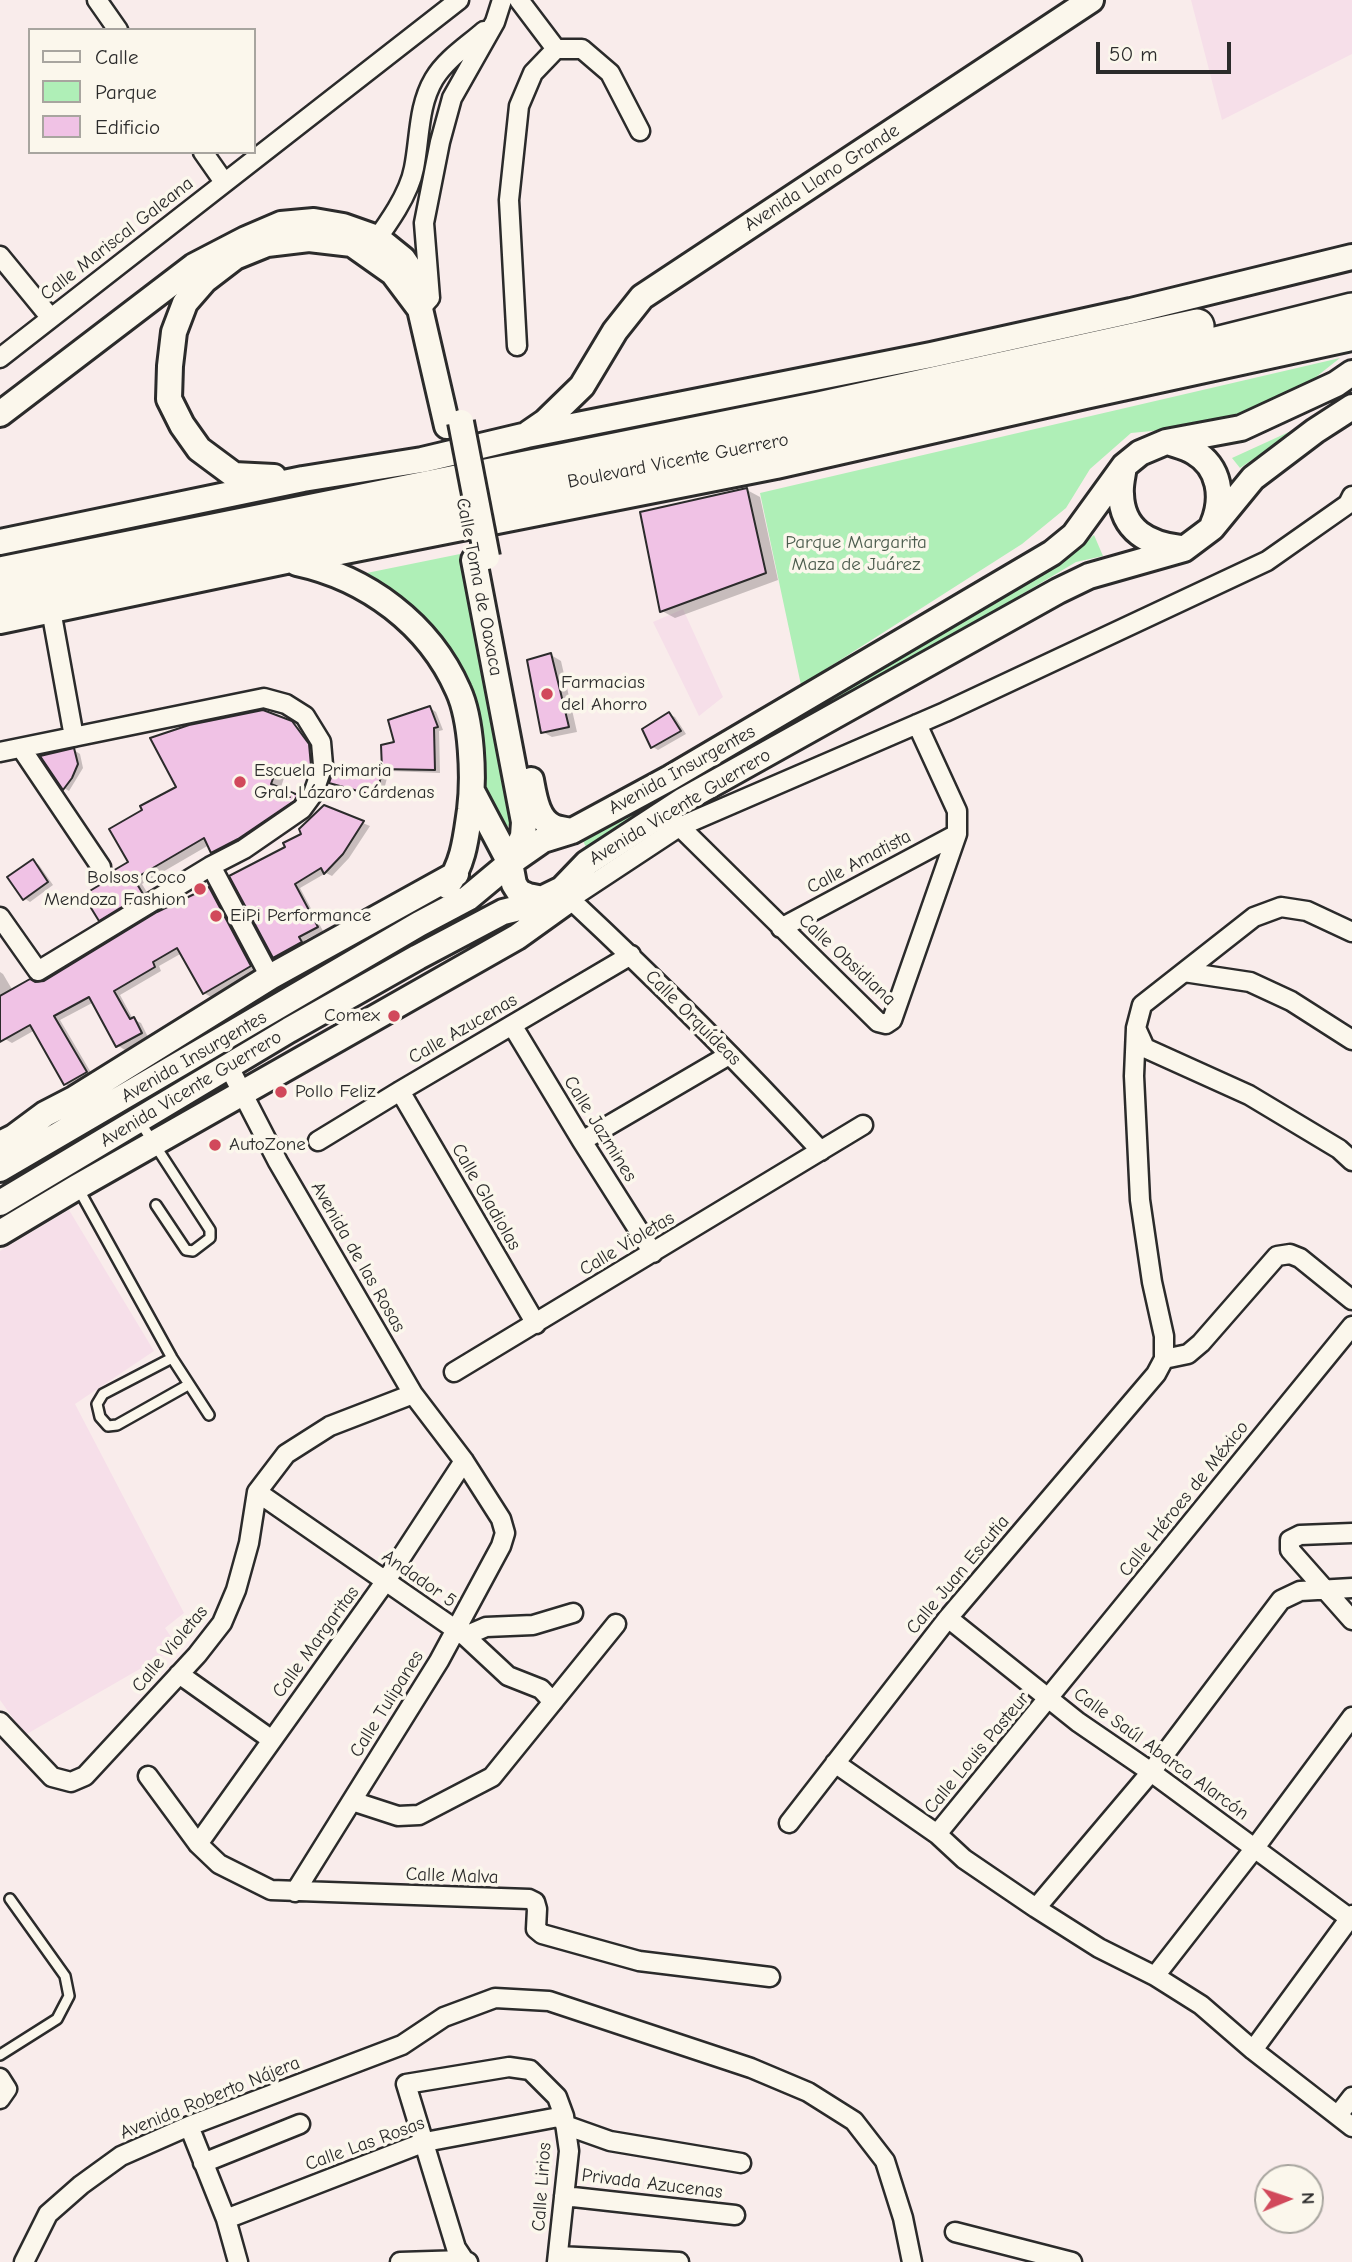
<!DOCTYPE html>
<html>
<head>
<meta charset="utf-8">
<style>
	body { margin:0 }
	#map { position:relative; width:1352px; height:2262px; overflow:hidden; background:#f9eceb; font-family:"Comic Neue",sans-serif }
	canvas { display:block }
	.legend { position:absolute; left:28px; top:28px; width:228px; height:126px; box-sizing:border-box; background:#fbf7ec; border:2px solid #a8a59f; margin:0; padding:9px 12px; list-style:none; font-size:21px; color:#2b2b2b }
	.legend li { display:flex; align-items:center; gap:14px; height:35px }
	.legend b { width:35px; border:2px solid #a8a59f }
	.north { position:absolute; left:1254px; top:2164px; width:70px; height:70px; box-sizing:border-box; background:#fbf7ec; border:2px solid #a8a59f; border-radius:50%; rotate:88deg; font-size:19px; font-weight:700; line-height:28px; text-align:center; color:#2b2b2b }
	.north::after { content:''; display:block; margin:auto; width:24px; height:32px; background:#d1495b; clip-path:polygon(50% 0,100% 100%,50% 72%,0 100%) }
	.scale { position:absolute; left:1096px; top:42px; width:135px; height:32px; box-sizing:border-box; border:4px solid #2b2b2b; border-top:0; padding-left:9px; font-size:21px; line-height:24px; white-space:nowrap; color:#2b2b2b; -webkit-text-stroke:5px #fbf7ec; paint-order:stroke }
</style>
</head>
<body>
<div id="map">
<canvas width="1352" height="2262"></canvas>
<ul class="legend">
<li><b style="height:9px;background:#fbf7ec"></b>Calle</li>
<li><b style="height:19px;background:#afefb7"></b>Parque</li>
<li><b style="height:19px;background:#f0c2e5"></b>Edificio</li>
</ul>
<div class="north">N</div>
<div class="scale">50 m</div>
</div>
<script>
const g = document.querySelector('canvas').getContext('2d');
g.lineJoin = 'round';
function paint(path, color) { g.fillStyle = color; g.fill(path, 'evenodd'); }
function strokePath(path, color, width, dash) { g.strokeStyle = color; g.lineWidth = width; g.lineCap = dash ? 'butt' : 'round'; g.setLineDash(dash || []); g.stroke(path); }
function label(font, color, halo, rows, align = 'center') {
  g.font = font + ' "Comic Neue",sans-serif'; g.lineWidth = 7; g.setLineDash([]); g.textBaseline = 'middle'; g.strokeStyle = halo; g.fillStyle = color; for (const [text, x, y, turn = 0] of rows) {
    g.save(); g.translate(x, y); g.rotate((+turn || 0) * Math.PI / 180); g.textAlign = isNaN(turn) ? turn : align; if (halo) g.strokeText(text, 0, 0); g.fillText(text, 0, 0); g.restore();
  }
}
const built = new Path2D(`
	M 1191,0 L 1352,0 L 1352,54 L 1222,120 Z
	M 683,609 L 723,697 L 699,716 L 653,622 Z
	M 69,1210 L 154,1351 L 75,1404 L 184,1613 L 165,1628 L 178,1647 L 25,1735 L 0,1700 L 0,1251 Z`);
const green = new Path2D(`
	M 1340,358 L 1297,392 L 1243,416 L 1204,426 L 1131,433 L 1090,469 L 1066,508 L 1022,544 L 801,685 L 760,493 Z
	M 1302,426 L 1240,468 L 1232,458 Z
	M 1094,535 L 1103,556 L 1076,562 L 853,695 L 587,849 L 583,841 L 849,688 L 1073,554 Z
	M 460,554 L 513,819 L 503,834 L 491,826 L 443,658 L 347,577 Z`);
const shadow = new Path2D(`
	M 747,490 L 760,497 L 778,580 L 675,618 L 662,611 Z
	M 551,655 L 561,661 L 577,732 L 552,737 L 543,732 Z
	M 430,708 L 436,712 L 443,730 L 439,731 L 440,773 L 390,771 L 384,768 L 397,744 Z
	M 669,714 L 675,717 L 686,734 L 658,750 L 653,747 Z
	M 291,723 L 301,729 L 318,751 L 316,780 L 286,772 L 280,790 L 306,802 L 222,857 L 213,852 L 209,845 L 142,884 L 151,899 L 109,925 L 100,920 L 110,880 Z
	M 74,750 L 80,754 L 83,768 L 69,791 L 64,788 Z
	M 382,771 L 388,774 L 382,798 L 331,782 Z
	M 324,807 L 370,826 L 349,858 L 332,876 L 326,873 L 300,888 L 323,931 L 305,940 L 308,946 L 281,961 L 274,957 L 287,848 L 304,834 Z
	M 33,861 L 39,865 L 53,885 L 30,902 L 24,898 Z
	M 209,889 L 216,893 L 257,970 L 211,997 L 204,993 L 182,953 L 159,966 L 161,971 L 120,995 L 133,1019 L 141,1023 L 148,1037 L 125,1050 L 117,1045 L 94,1002 L 60,1020 L 93,1076 L 73,1088 L 65,1084 L 35,1030 L 12,1043 L 5,1039 L 0,1030 L 0,972 L 3,974 L 13,991 L 44,983 Z`);
const building = new Path2D(`
	M 747,488 L 766,573 L 660,612 L 640,512 Z
	M 551,653 L 569,727 L 541,733 L 527,660 Z
	M 430,706 L 438,727 L 434,728 L 435,770 L 382,769 L 381,745 L 394,742 L 388,720 Z
	M 263,710 L 292,721 L 309,744 L 311,766 L 307,777 L 277,768 L 271,784 L 298,795 L 294,801 L 238,839 L 211,853 L 204,838 L 134,879 L 143,894 L 99,921 L 83,895 L 108,880 L 106,877 L 111,872 L 128,862 L 109,829 L 142,810 L 140,806 L 176,787 L 150,738 L 189,725 Z
	M 669,712 L 681,731 L 651,748 L 642,729 Z
	M 74,748 L 78,764 L 72,778 L 63,790 L 40,756 Z
	M 334,769 L 383,769 L 376,796 L 329,783 Z
	M 324,805 L 364,821 L 343,854 L 324,874 L 321,868 L 295,884 L 318,927 L 299,937 L 302,942 L 273,958 L 229,876 L 285,847 L 283,843 L 301,834 L 299,829 Z
	M 33,859 L 48,882 L 23,900 L 7,877 Z
	M 209,887 L 251,966 L 203,994 L 177,948 L 153,962 L 155,967 L 114,991 L 130,1019 L 134,1017 L 142,1033 L 116,1047 L 89,997 L 54,1016 L 87,1072 L 64,1085 L 30,1025 L 0,1042 L 0,996 L 30,979 L 35,982 L 44,981 L 157,912 Z`);
const lane = new Path2D(`
	M 140,1122 L 210,1230 L 210,1238 L 193,1251 L 186,1250 L 156,1205
	M 78,1188 L 172,1358 L 209,1415
	M 172,1358 L 103,1394 L 97,1404 L 100,1417 L 108,1426 L 117,1425 L 188,1385
	M 0,2055 L 57,2019 L 69,1996 L 65,1976 L 10,1899`);
const street = new Path2D(`
	M 97,0 L 118,30
	M 556,49 L 582,49 L 610,73 L 640,131
	M 203,152 L 224,182
	M 371,247 C 387,225 409,195 414,168 C 420,138 418,106 434,79 C 446,59 467,46 484,31
	M 0,256 L 50,317
	M 420,309 L 430,298 L 424,223 L 440,142 L 452,98 L 495,22 L 502,0
	M 517,346 L 509,200 L 519,106 L 533,73 L 556,49 L 519,0
	M 0,358 L 459,0
	M 51,610 L 74,737
	M 21,748 L 101,867
	M 0,752 L 264,698 L 286,704 L 305,716 L 321,742 L 323,765 L 313,794 L 302,809 L 244,849 L 211,866 L 38,971 L 0,917
	M 672,819 L 878,1022 L 886,1024 L 892,1020 L 957,834 L 957,811 L 917,724
	M 211,866 L 270,977
	M 781,928 L 957,834
	M 1184,972 L 1250,982 L 1291,1001 L 1352,1040
	M 512,1025 L 582,1141 L 653,1253
	M 1136,1028 L 1145,1048 L 1249,1095 L 1339,1149 L 1352,1161
	M 229,1067 L 278,1162 L 413,1394 L 464,1461 L 501,1519 L 505,1533 L 501,1546 L 439,1661 L 295,1892
	M 400,1091 L 536,1324
	M 318,1141 L 400,1091 L 631,955
	M 582,1141 L 729,1055
	M 821,1151 C 741,1064 657,980 570,899 L 679,827 L 945,712 L 1267,561 L 1348,504 L 1352,496
	M 1164,1359 L 1164,1336 L 1152,1282 L 1140,1200 L 1134,1076 L 1136,1028 L 1142,1005 L 1254,917 L 1281,907 L 1307,911 L 1352,932
	M 1164,1359 L 1188,1354 L 1201,1343 L 1277,1256 L 1290,1254 L 1300,1258 L 1352,1300
	M 454,1372 L 863,1125
	M 257,1492 L 465,1636 L 508,1676 L 541,1689 L 553,1702
	M 1352,1533 L 1300,1535 L 1290,1540 L 1290,1550 L 1352,1620
	M 948,1618 L 1078,1722 L 1151,1772 L 1352,1920
	M 465,1636 L 486,1627 L 533,1625 L 573,1613
	M 179,1674 L 272,1740
	M 0,1722 L 52,1777 L 71,1782 L 85,1776 L 197,1655 L 222,1623 L 236,1590 L 249,1543 L 257,1492 L 286,1454 L 330,1426 L 413,1394
	M 835,1763 L 937,1834 L 964,1859 L 1036,1908 L 1099,1948 L 1155,1976 L 1201,2005 L 1253,2050 L 1352,2127
	M 148,1776 L 198,1844 L 219,1864 L 271,1890 L 529,1899 L 535,1902 L 537,1909 L 536,1929 L 542,1934 L 639,1961 L 770,1977
	M 352,1801 L 398,1816 L 419,1815 L 492,1777 L 616,1624
	M 789,1823 L 948,1618 L 1156,1374 L 1164,1359
	M 937,1834 L 1352,1326
	M 198,1844 L 385,1582 L 464,1461
	M 1036,1908 L 1151,1772 L 1281,1600 L 1300,1591 L 1352,1588
	M 1155,1976 L 1254,1849 L 1352,1717
	M 1253,2050 L 1352,1915
	M 0,2078 L 7,2089 L 0,2099
	M 1338,2115 L 1352,2097
	M 565,2125 L 610,2141 L 741,2163
	M 189,2126 L 226,2219 L 238,2262
	M 203,2163 L 300,2124
	M 564,2196 L 735,2215
	M 226,2219 L 425,2142 L 564,2116
	M 955,2232 L 1072,2262
	M 558,2256 L 679,2262
	M 24,2262 L 48,2214 L 81,2185 L 121,2156 L 189,2126 L 402,2045 L 444,2017 L 495,1998 L 549,2001 L 751,2068 L 808,2092 L 854,2121 L 885,2161 L 903,2218 L 912,2262
	M 400,2262 L 464,2260
	M 468,2262 L 464,2260 L 456,2248 L 406,2084 L 509,2067 L 530,2070 L 557,2097 L 564,2116 L 569,2151 L 557,2262`);
const secondary = new Path2D(`
	M 0,414 L 194,266 L 246,239 L 281,224 L 314,221 L 343,226 L 377,238 L 403,259 L 422,287
	M 529,433 L 545,422 L 582,386 L 615,331 L 642,297 L 1091,0
	M 1168,442 C 1176,445 1186,447 1194,452 C 1220,467 1224,498 1213,524
	M 1124,466 C 1123,475 1120,485 1121,494 C 1122,531 1149,544 1180,548
	M 274,477 L 234,475 L 199,449 L 182,425 L 169,399 L 170,366 L 174,332 L 185,303 L 205,280 L 235,257 L 267,244 L 309,239 L 352,244 L 393,273 L 420,309 L 447,426
	M 0,542 L 303,479 L 422,460 L 527,435 L 931,355 L 1131,311 L 1352,257
	M 474,560 L 524,822 L 523,836 L 511,863
	M 297,563 C 367,578 429,624 458,690 C 472,720 474,778 470,810 C 466,837 464,863 447,886
	M 0,621 L 286,561 L 330,554 L 776,466 L 1085,396 L 1352,338
	M 531,780 C 534,796 537,820 554,827 C 559,829 566,830 572,831
	M 472,791 L 510,863 L 514,884 L 519,892 L 528,896 L 543,899
	M 0,1144 L 14,1137 L 45,1114 L 74,1099 L 270,977 L 456,874
	M 0,1169 L 419,924 L 468,898 L 510,863 L 543,840 L 572,831 L 670,778 L 1052,553 L 1074,535 L 1124,466 L 1140,453 L 1166,442 L 1241,428 L 1336,384 L 1352,373
	M 0,1203 L 289,1030 L 418,957 L 503,912 L 527,906 L 562,889 L 587,863 L 682,801 L 1058,591 L 1089,576 L 1184,549 L 1212,528 L 1253,478 L 1315,431 L 1352,407
	M 0,1233 L 77,1187 L 517,937 L 570,899 L 568,897`);
const highway = new Path2D(`
	M 0,574 L 819,409 L 1197,326
	M 0,598 L 935,409 L 1104,372 L 1352,310`);
const secondaryBridge = new Path2D(`
	M 461,422 L 487,557`);
const markers = [
	[547,694,7,"#d1495b"],
	[240,782,7,"#d1495b"],
	[200,889,7,"#d1495b"],
	[216,916,7,"#d1495b"],
	[394,1016,7,"#d1495b"],
	[281,1092,7,"#d1495b"],
	[215,1145,7,"#d1495b"]
];
const streetNames = [
	["Avenida Llano Grande",822,178,-33],
	["Calle Mariscal Galeana",117,239,-38],
	["Boulevard Vicente Guerrero",678,461,-11],
	["Calle Toma de Oaxaca",479,587,79],
	["Avenida Insurgentes",682,770,-29],
	["Avenida Vicente Guerrero",680,807,-31],
	["Calle Amatista",859,862,-28],
	["Calle Obsidiana",847,960,43],
	["Calle Orquídeas",693,1018,45],
	["Calle Azucenas",463,1029,-30],
	["Avenida Insurgentes",194,1057,-30],
	["Avenida Vicente Guerrero",191,1089,-31],
	["Calle Jazmines",600,1129,58],
	["Calle Gladiolas",486,1197,60],
	["Calle Violetas",627,1244,-31],
	["Avenida de las Rosas",358,1257,60],
	["Calle Héroes de México",1184,1499,-51],
	["Calle Juan Escutia",958,1575,-50],
	["Andador 5",419,1579,35],
	["Calle Margaritas",316,1642,-54],
	["Calle Violetas",170,1649,-50],
	["Calle Tulipanes",387,1704,-58],
	["Calle Louis Pasteur",977,1753,-50],
	["Calle Saúl Abarca Alarcón",1161,1754,36],
	["Calle Malva",452,1876,2],
	["Avenida Roberto Nájera",210,2098,-22],
	["Calle Las Rosas",365,2144,-20],
	["Privada Azucenas",652,2184,7],
	["Calle Lirios",542,2187,-86]
];
const parkNames = [
	["Parque Margarita",856,543],
	["Maza de Juárez",856,565]
];
const poiNames = [
	["Farmacias",561,683],
	["del Ahorro",561,705],
	["Escuela Primaria",254,771],
	["Gral. Lázaro Cárdenas",254,793],
	["Bolsos Coco",186,878,"right"],
	["Mendoza Fashion",186,900,"right"],
	["EiPi Performance",230,916],
	["Comex",380,1016,"right"],
	["Pollo Feliz",295,1092],
	["AutoZone",229,1145]
];
paint(built, '#f6dfe9');
paint(green, '#afefb7');
paint(shadow, '#0003');
paint(building, '#f0c2e5');
strokePath(building, '#2b2b2b', 2);
strokePath(lane, '#2b2b2b', 14);
strokePath(street, '#2b2b2b', 23);
strokePath(secondary, '#2b2b2b', 30);
strokePath(highway, '#2b2b2b', 38);
strokePath(lane, '#fbf7ec', 9);
strokePath(street, '#fbf7ec', 18);
strokePath(secondary, '#fbf7ec', 24);
strokePath(highway, '#fbf7ec', 33);
strokePath(secondaryBridge, '#2b2b2b', 30, []);
strokePath(secondaryBridge, '#fbf7ec', 24);
for (const [x, y, r, color] of markers) { const dot = new Path2D(); dot.arc(x, y, r, 0, 2 * Math.PI); g.fillStyle = color; g.fill(dot); strokePath(dot, '#fbf7ec', 2.5); }
label('19px', '#2b2b2b', '#fbf7ec', streetNames);
label('19px', '#4c5c4e', '#fbf7ec', parkNames);
label('19px', '#2b2b2b', '#fbf7ec', poiNames, 'left');
</script>
</body>
</html>
